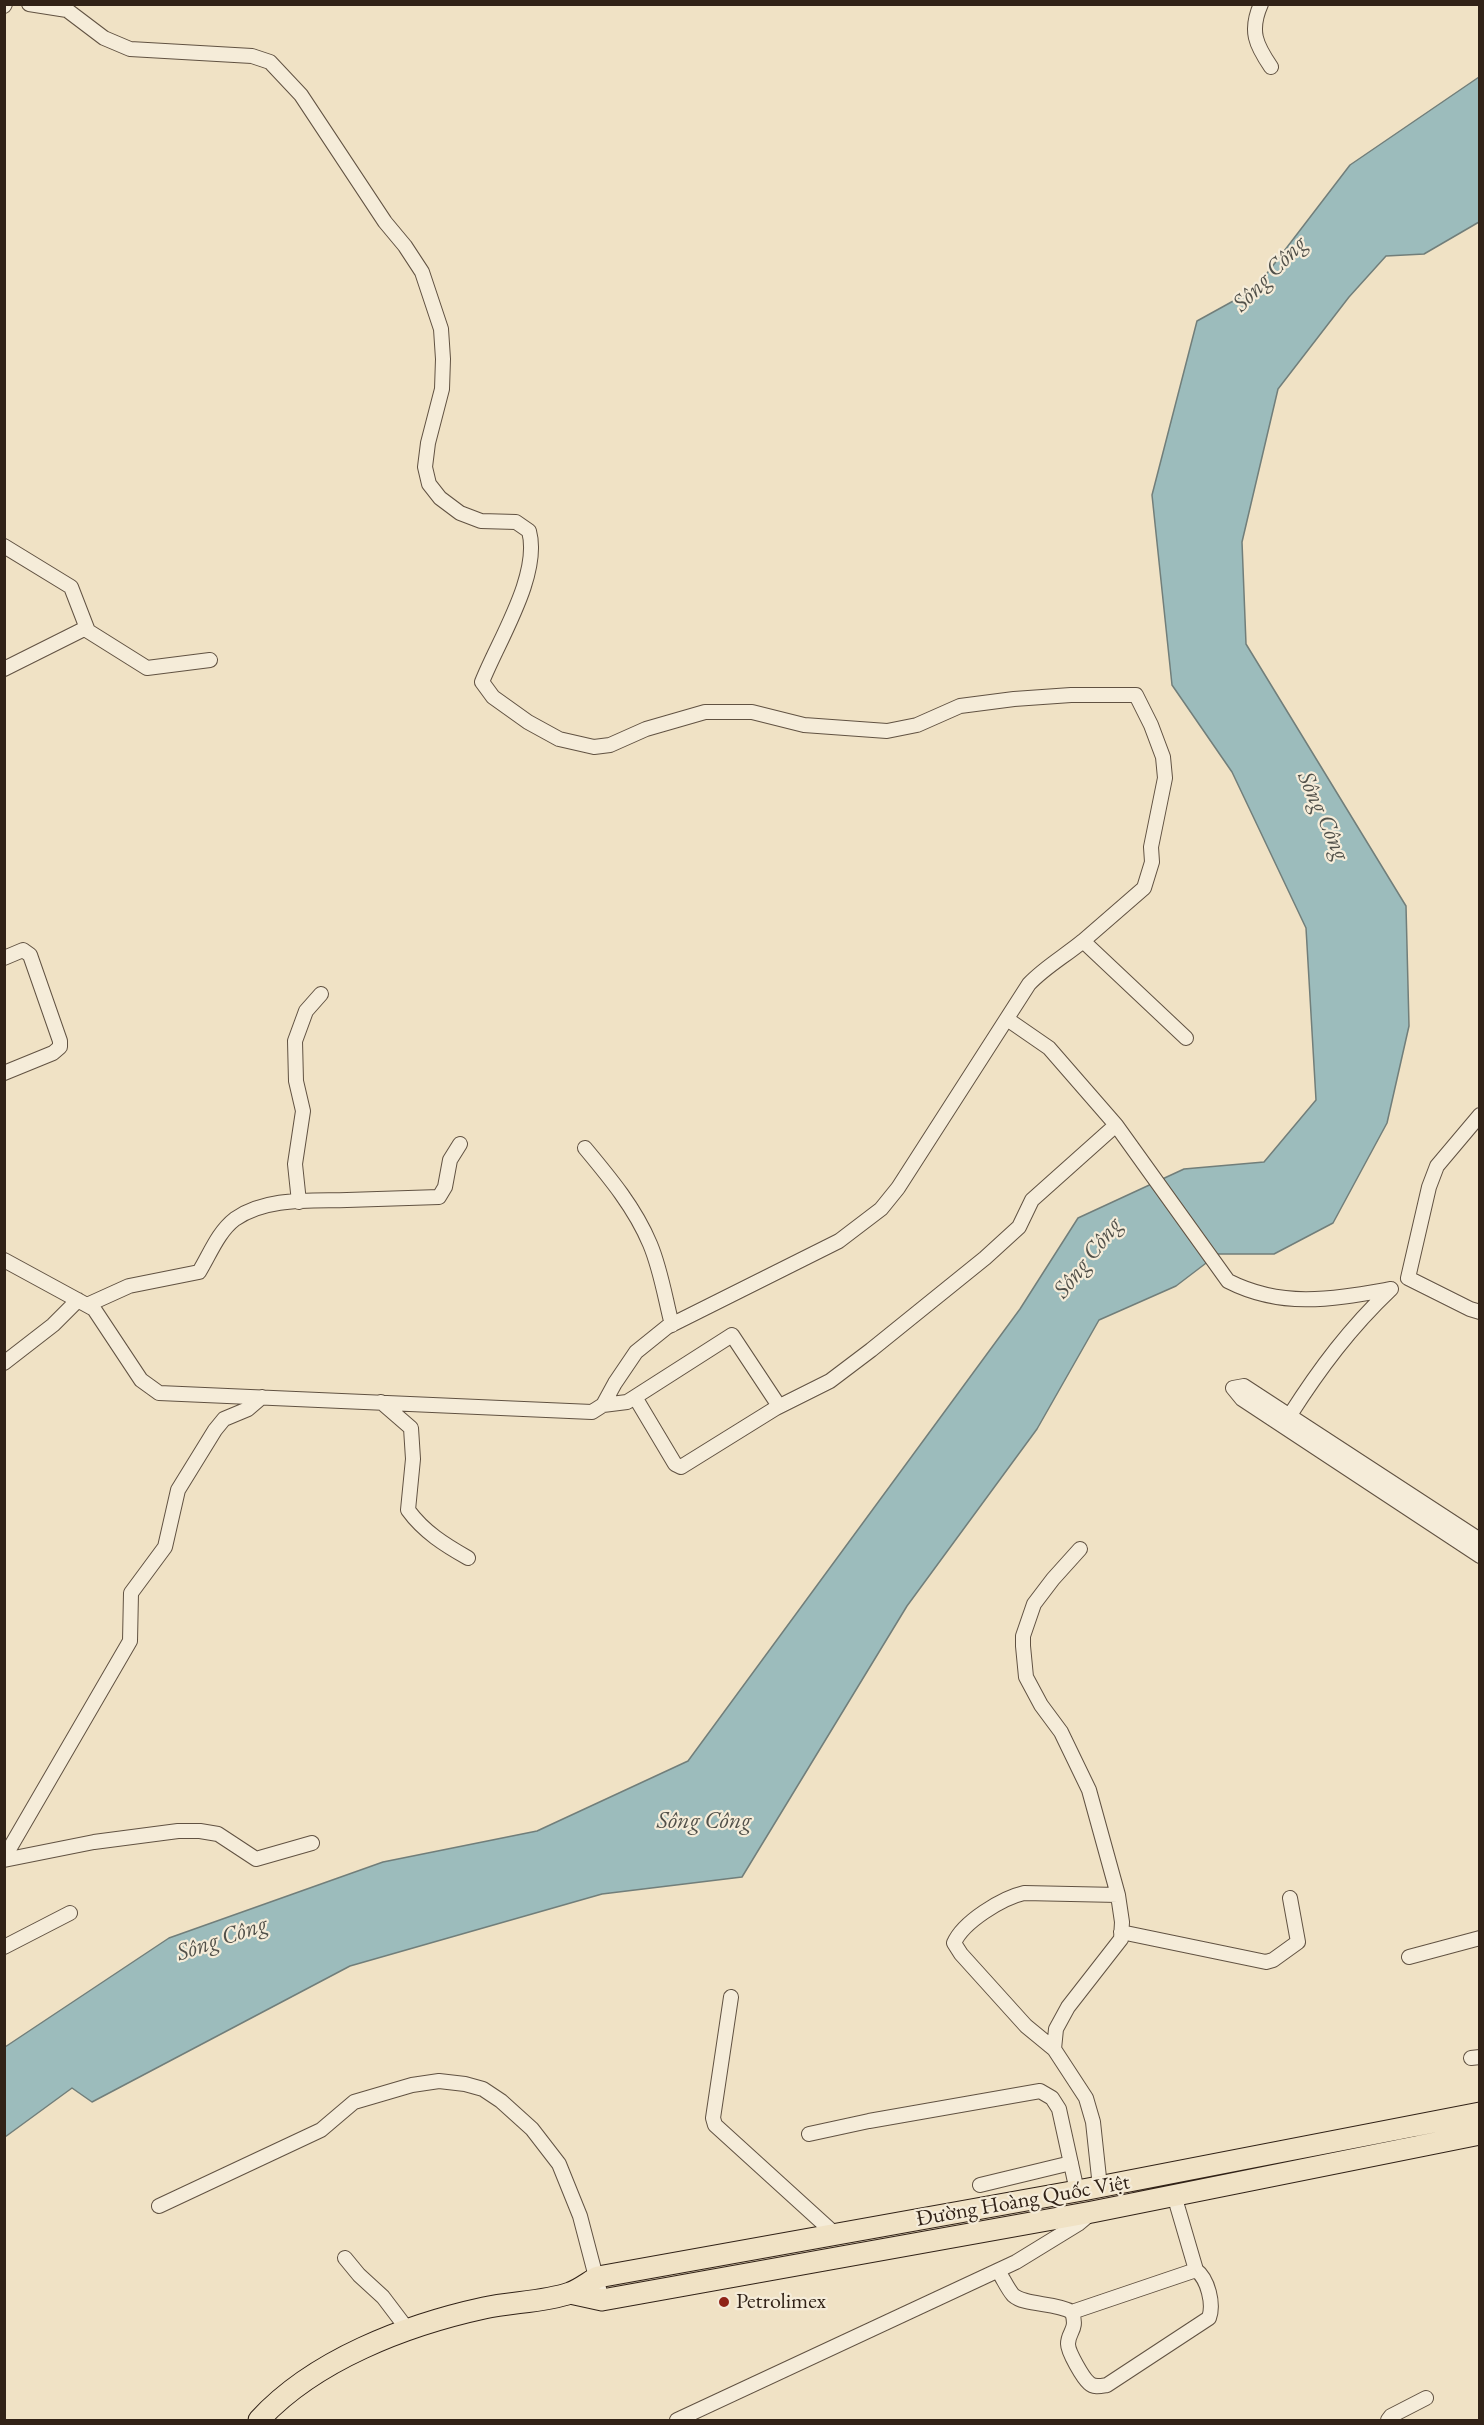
<!DOCTYPE html>
<html>
<head>
<meta charset="utf-8">
<style>
	body { margin:0 }
	#map { position:relative; width:1484px; height:2425px; overflow:hidden; background:#f0e2c5; font-family:"EB Garamond",serif }
	canvas { display:block }
	.frame { position:absolute; inset:0; border:6px solid #312217; pointer-events:none }
</style>
</head>
<body>
<div id="map">
<canvas width="1484" height="2425"></canvas>
<div class="frame"></div>
</div>
<script>
const g = document.querySelector('canvas').getContext('2d');
g.lineJoin = 'round';
function paint(path, color) { g.fillStyle = color; g.fill(path, 'evenodd'); }
function strokePath(path, color, width, dash) { g.strokeStyle = color; g.lineWidth = width; g.lineCap = dash ? 'butt' : 'round'; g.setLineDash(dash || []); g.stroke(path); }
function label(font, color, halo, rows, align = 'center') {
  g.font = font + ' "EB Garamond",serif'; g.lineWidth = 4.5; g.setLineDash([]); g.textBaseline = 'middle'; g.strokeStyle = halo; g.fillStyle = color; for (const [text, x, y, turn = 0] of rows) {
    g.save(); g.translate(x, y); g.rotate((+turn || 0) * Math.PI / 180); g.textAlign = isNaN(turn) ? turn : align; if (halo) g.strokeText(text, 0, 0); g.fillText(text, 0, 0); g.restore();
  }
}
const water = new Path2D(`
	M 1479,77 L 1479,222 L 1424,254 L 1386,256 L 1349,297 L 1278,389 L 1242,542 L 1246,644 L 1406,906 L 1409,1026 L 1387,1123 L 1333,1223 L 1274,1254 L 1218,1254 L 1176,1286 L 1099,1320 L 1037,1429 L 907,1606 L 742,1877 L 602,1894 L 350,1966 L 92,2102 L 72,2088 L 5,2137 L 5,2047 L 169,1938 L 383,1862 L 537,1831 L 688,1761 L 1020,1309 L 1078,1218 L 1184,1169 L 1264,1162 L 1316,1100 L 1306,928 L 1232,772 L 1172,685 L 1152,495 L 1197,321 L 1255,289 L 1350,165 Z`);
const minor = new Path2D(`
	M 29,4 L 67,10 L 104,38 L 130,49 L 252,56 L 270,62 L 301,95 L 385,222 L 405,246 L 422,272 L 441,329 L 443,359 L 442,389 L 428,443 L 425,467 L 429,484 L 440,498 L 460,513 L 481,521 L 516,522 L 529,531 C 541,575 498,641 482,682 L 493,697 L 528,722 L 559,739 L 594,747 L 610,745 L 646,729 L 705,712 L 752,712 L 804,725 L 887,731 L 917,725 L 960,706 L 1014,699 L 1071,695 L 1136,695 L 1151,725 L 1163,757 L 1165,778 L 1151,847 L 1152,862 L 1144,888 L 1083,941
	M 1261,4 C 1249,31 1256,45 1271,67
	M 4,6 L 5,4
	M 4,546 L 71,587 L 88,631 L 147,668 L 210,660
	M 4,669 L 86,628
	M 4,958 L 23,950 L 30,955 L 60,1041 L 60,1047 L 53,1053 L 4,1073
	M 1480,1115 L 1437,1166 L 1429,1187 L 1408,1278 L 1470,1309 L 1480,1312
	M 1116,1125 L 1228,1281 C 1283,1309 1333,1299 1391,1289
	M 585,1148 C 610,1178 635,1208 650,1244 C 661,1270 665,1298 672,1325
	M 299,1202 L 295,1164 L 303,1111 L 296,1081 L 295,1041 L 306,1011 L 321,994
	M 4,1260 L 94,1309 L 141,1380 L 159,1393 L 592,1412 L 603,1405 L 615,1383 L 636,1352 L 667,1327 L 839,1241 L 881,1209 L 898,1188 L 1029,984 C 1045,967 1065,956 1083,941 L 1186,1038
	M 87,1305 L 129,1286 L 199,1272 C 210,1254 218,1232 235,1219 C 266,1197 311,1201 347,1200 C 377,1199 408,1198 439,1197 L 445,1187 L 450,1160 L 460,1144
	M 4,1363 L 53,1325 L 78,1300
	M 635,1397 L 732,1335 L 779,1406
	M 381,1402 L 411,1428 L 413,1459 L 408,1510 C 424,1532 445,1545 468,1558
	M 603,1405 L 627,1402 L 635,1397 L 675,1464 L 681,1467 L 776,1408 L 830,1381 L 871,1350 L 985,1258 L 1019,1227 L 1032,1200 L 1116,1125 L 1049,1048 L 1007,1019
	M 1290,1415 C 1320,1368 1350,1328 1391,1289
	M 1480,1540 L 1244,1386 L 1233,1388 L 1242,1399 L 1480,1556
	M 1080,1549 L 1053,1579 L 1034,1604 L 1023,1636 L 1023,1646 L 1026,1677 L 1041,1705 L 1061,1732 L 1089,1790 L 1118,1895 L 1122,1922 L 1121,1939 L 1068,2007 L 1056,2029 L 1054,2049 L 1086,2098 L 1093,2122 L 1100,2187
	M 4,1858 L 130,1641 L 131,1593 L 165,1547 L 178,1490 L 215,1430 L 224,1419 L 248,1409 L 262,1397
	M 4,1860 L 94,1842 L 178,1831 L 200,1831 L 218,1834 L 256,1859 L 312,1843
	M 1121,1932 L 1266,1962 L 1273,1960 L 1298,1942 L 1290,1898
	M 4,1947 L 70,1913
	M 1409,1957 L 1480,1938
	M 731,1997 L 713,2118 L 715,2125 L 836,2235
	M 1054,2049 L 1026,2026 L 961,1954 L 954,1943 C 963,1922 1002,1898 1024,1893 L 1118,1895
	M 1471,2058 L 1480,2057
	M 809,2134 L 869,2121 L 1040,2091 L 1052,2098 L 1059,2109 L 1077,2191
	M 980,2185 L 1071,2163
	M 1174,2195 L 1196,2270
	M 159,2206 L 321,2130 L 354,2102 L 412,2085 L 439,2081 L 465,2084 L 483,2089 L 501,2101 L 532,2129 L 559,2164 L 580,2216 L 602,2300
	M 345,2258 L 359,2275 L 383,2297 L 408,2330
	M 998,2271 C 1003,2278 1007,2288 1013,2295 C 1025,2306 1055,2302 1072,2312 C 1078,2331 1068,2331 1068,2344 C 1068,2352 1083,2378 1089,2383 C 1094,2388 1101,2386 1107,2385 L 1209,2318 C 1214,2304 1208,2279 1196,2270 L 1072,2312
	M 677,2420 L 1016,2262 L 1078,2224 L 1090,2214
	M 1388,2420 L 1391,2416 L 1426,2398`);
const highway = new Path2D(`
	M 570,2293 L 602,2300 L 1092,2212 L 1480,2134
	M 259,2420 C 314,2360 406,2325 484,2308 C 511,2302 545,2302 570,2293 C 579,2290 589,2282 598,2277 L 1088,2189 L 1480,2113`);
const markers = [
	[724,2302,6,"#8f2418"]
];
const streetNames = [
	["Đường Hoàng Quốc Việt",1023,2201,-10]
];
const poiNames = [
	["Petrolimex",736,2302]
];
const waterNames = [
	["Sông Công",1270,274,-46],
	["Sông Công",1323,816,66],
	["Sông Công",1088,1258,-52],
	["Sông Công",704,1821],
	["Sông Công",222,1939,-19]
];
paint(water, '#9cbcbc');
strokePath(water, '#717e7a', 1.5);
strokePath(minor, '#615242', 16);
strokePath(highway, '#312217', 23);
strokePath(minor, '#f5ecd9', 14);
strokePath(highway, '#f0e2c5', 21);
for (const [x, y, r, color] of markers) { const dot = new Path2D(); dot.arc(x, y, r, 0, 2 * Math.PI); g.fillStyle = color; g.fill(dot); strokePath(dot, '#f5ecd9', 2); }
label('22px', '#312217', '#f5ecd9', streetNames);
label('22px', '#312217', '#f5ecd9', poiNames, 'left');
label('italic 24px', '#515049', '#f5ecd9', waterNames);
</script>
</body>
</html>
